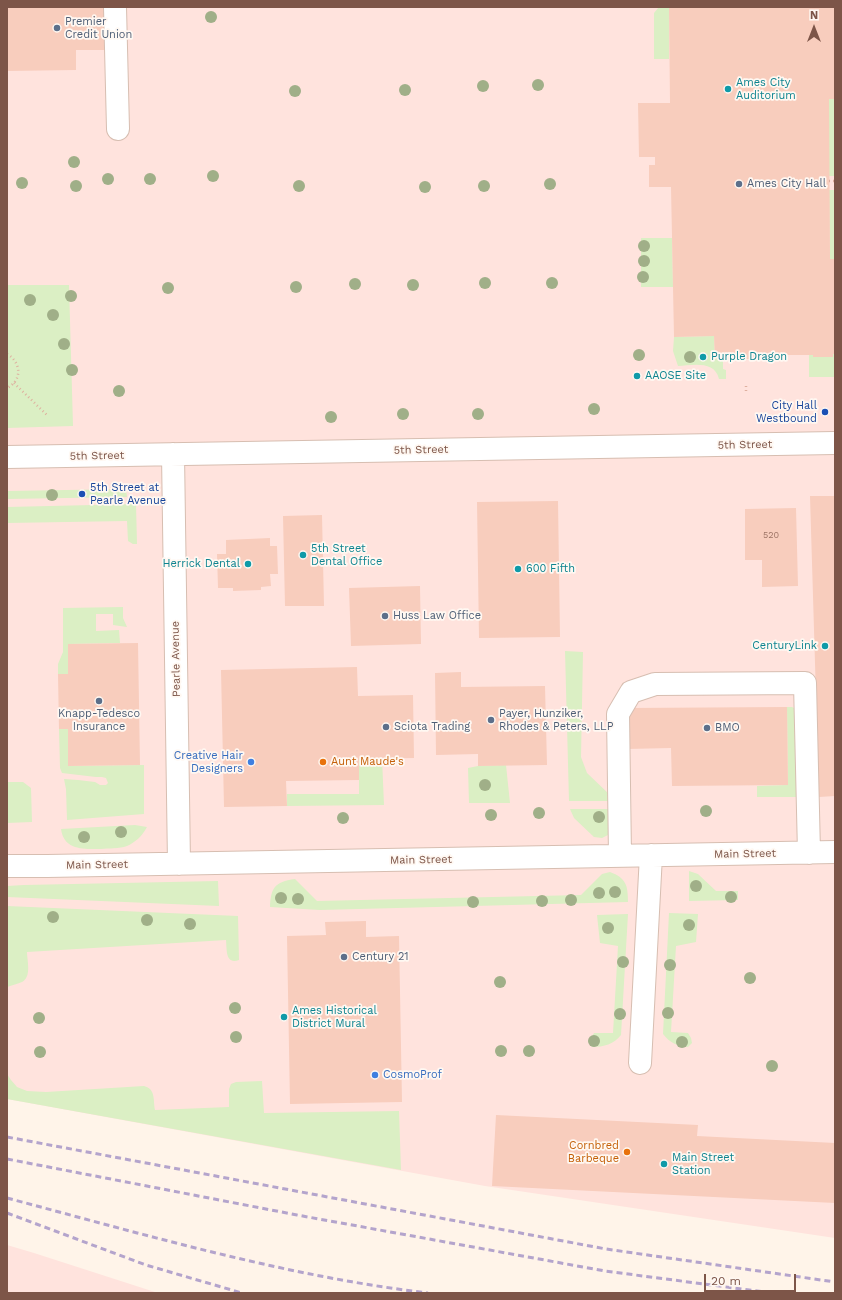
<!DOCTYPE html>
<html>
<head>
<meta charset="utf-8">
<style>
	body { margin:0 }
	#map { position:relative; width:842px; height:1300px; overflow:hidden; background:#fff4e9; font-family:"Work Sans",sans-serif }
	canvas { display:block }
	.frame { position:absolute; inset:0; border:8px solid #7d5548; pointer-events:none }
	.north { position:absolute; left:794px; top:8px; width:40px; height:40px; -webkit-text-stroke:3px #fff8f2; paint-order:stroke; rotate:0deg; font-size:11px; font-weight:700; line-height:16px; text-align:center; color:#7d5548 }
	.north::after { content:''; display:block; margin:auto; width:14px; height:18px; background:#7d5548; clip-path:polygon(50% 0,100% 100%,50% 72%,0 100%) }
	.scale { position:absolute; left:704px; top:1274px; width:92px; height:18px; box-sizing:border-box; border:2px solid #7d5548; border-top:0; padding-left:5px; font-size:12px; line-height:14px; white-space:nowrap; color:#7d5548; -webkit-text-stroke:3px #fff8f2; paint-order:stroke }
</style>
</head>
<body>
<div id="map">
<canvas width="842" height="1300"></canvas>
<div class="frame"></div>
<div class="north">N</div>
<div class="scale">20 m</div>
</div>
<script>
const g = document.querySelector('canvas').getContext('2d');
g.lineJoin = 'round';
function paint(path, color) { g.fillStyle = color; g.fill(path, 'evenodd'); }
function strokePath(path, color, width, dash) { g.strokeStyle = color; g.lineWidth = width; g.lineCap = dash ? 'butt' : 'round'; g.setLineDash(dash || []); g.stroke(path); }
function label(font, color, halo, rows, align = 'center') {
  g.font = font + ' "Work Sans",sans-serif'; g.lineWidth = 3.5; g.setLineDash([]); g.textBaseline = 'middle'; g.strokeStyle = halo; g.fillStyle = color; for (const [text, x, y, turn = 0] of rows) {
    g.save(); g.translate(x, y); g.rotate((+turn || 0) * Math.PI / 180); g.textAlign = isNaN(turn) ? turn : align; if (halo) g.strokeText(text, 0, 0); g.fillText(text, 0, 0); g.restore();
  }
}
const commercial = new Path2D(`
	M 7,7 L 835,7 L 835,1238 L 485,1186 L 7,1099 Z
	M 7,1245 L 34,1253 L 158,1293 L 7,1293 Z`);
const green = new Path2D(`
	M 659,7 L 669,7 L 669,59 L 654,59 L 654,13 Z
	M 829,99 L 835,99 L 835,176 L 829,176 Z
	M 829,190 L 835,190 L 835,259 L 830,259 Z
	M 641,238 L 672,238 L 673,287 L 641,287 Z
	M 7,285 L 69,285 L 73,426 L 7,428 Z
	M 714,336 L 715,359 L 723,359 L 723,369 L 726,370 L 726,379 L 719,379 C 715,360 692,365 678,366 L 673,351 L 674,337 Z
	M 833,354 L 835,354 L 835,377 L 809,377 L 809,355 L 813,355 L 814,357 L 833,357 Z
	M 126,489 L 127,497 L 7,499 L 7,491 Z
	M 136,504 L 137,544 L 133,544 L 128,541 L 127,521 L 7,523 L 7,507 Z
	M 123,607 L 123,618 L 127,627 L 113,625 L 113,614 L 96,614 L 96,631 L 119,630 L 120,643 L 68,644 L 68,674 L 58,674 L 58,664 L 63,652 L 63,608 Z
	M 565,651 L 583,652 L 581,757 L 587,773 L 610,795 L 612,801 L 569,801 Z
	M 787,707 L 792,707 L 796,709 L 799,797 L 757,797 L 757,786 L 788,785 Z
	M 59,729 L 68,729 L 69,766 L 144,765 L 144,814 L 67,820 L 66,789 L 64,779 L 78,780 L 95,782 L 100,785 L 106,785 L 108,783 L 106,778 L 102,777 L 96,777 L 62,773 L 60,768 Z
	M 382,758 L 384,805 L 287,806 L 287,794 L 359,794 L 359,759 Z
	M 506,765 L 510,803 L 469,803 L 468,768 L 478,766 Z
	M 7,782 L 23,782 L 31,788 L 32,822 L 7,823 Z
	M 570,809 L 612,809 L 612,827 L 608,835 L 602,838 L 594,837 L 574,818 Z
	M 135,825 L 147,827 C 142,836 136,842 127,846 C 119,849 109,848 101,849 C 85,849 64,851 61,829 Z
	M 689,871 L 698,874 L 716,891 L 738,891 L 738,900 L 689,901 Z
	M 610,872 C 626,878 628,885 628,902 L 320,910 L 270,907 C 271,888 274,882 295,879 L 317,901 L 581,895 L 602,874 Z
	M 218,881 L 219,906 L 7,897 L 7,886 L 24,885 Z
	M 7,906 L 238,916 L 239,960 C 225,965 227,949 226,940 L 27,952 C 27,960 32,977 22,982 C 18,984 12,985 7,987 Z
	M 669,913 L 698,914 L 696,942 L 676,946 L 671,1032 L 688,1033 L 691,1038 L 692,1043 L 688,1047 C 677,1046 670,1043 663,1034 Z
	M 628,914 L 621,1035 C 614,1044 604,1047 592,1047 L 589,1041 L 594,1033 L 613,1033 L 618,946 L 600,943 L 597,915 Z
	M 7,1074 L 11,1080 L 17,1087 L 27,1091 L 46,1092 L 144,1086 C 156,1089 153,1100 155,1110 L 229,1107 L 229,1089 L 231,1084 L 236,1082 L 262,1081 L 264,1113 L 399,1111 L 401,1170 L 7,1099 Z`);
const building = new Path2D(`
	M 7,7 L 106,7 L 107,50 L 76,50 L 76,70 L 7,71 Z
	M 669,7 L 835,7 L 835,99 L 829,99 L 830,259 L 835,259 L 835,354 L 833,354 L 833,357 L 813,357 L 813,355 L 776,355 L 776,358 L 768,359 L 715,359 L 714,336 L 674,337 L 671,187 L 649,187 L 649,165 L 655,165 L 655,157 L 639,157 L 638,103 L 670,103 Z
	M 810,496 L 835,496 L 835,796 L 819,797 Z
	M 558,501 L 560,637 L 479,638 L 477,502 Z
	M 796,508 L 798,586 L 762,587 L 762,560 L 745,560 L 745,509 Z
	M 322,515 L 324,606 L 285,606 L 283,516 Z
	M 270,538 L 270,546 L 277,546 L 278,574 L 270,574 L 271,586 L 261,587 L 261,590 L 233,591 L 233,588 L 218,588 L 217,554 L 226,554 L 226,540 Z
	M 420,586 L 421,644 L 351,646 L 349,588 Z
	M 138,643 L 140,765 L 68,766 L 68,729 L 59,729 L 58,674 L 68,674 L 68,644 Z
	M 357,667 L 358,696 L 413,695 L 414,758 L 359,759 L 359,780 L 286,781 L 287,806 L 224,807 L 221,670 Z
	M 461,672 L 461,687 L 545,686 L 547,765 L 478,766 L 478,754 L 436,755 L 435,673 Z
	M 787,707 L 788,785 L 672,786 L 671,748 L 627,749 L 627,708 Z
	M 366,921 L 366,937 L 399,936 L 402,1102 L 290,1104 L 287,936 L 326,935 L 325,922 Z
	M 496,1115 L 698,1125 L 697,1136 L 835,1143 L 835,1203 L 492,1186 Z`);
const path = new Path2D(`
	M 829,181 L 835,181
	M 7,354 C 21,362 23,380 7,388
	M 14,383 L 48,416
	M 746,386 L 746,394`);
const minor = new Path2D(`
	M 115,7 L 118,129
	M 173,454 L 179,864
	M 7,457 L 835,443
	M 620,856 L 618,714 L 631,692 L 655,684 L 805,683 L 809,853
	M 7,866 L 47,866 L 835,852
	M 640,1063 L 651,855`);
const rail = new Path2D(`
	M 7,1137 L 606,1249 L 835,1282
	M 7,1159 L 297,1215 L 605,1271 L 772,1293
	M 7,1198 C 146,1235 285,1276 428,1293
	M 7,1213 L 146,1265 L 242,1293`);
const trees = [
	[211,17],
	[538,85],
	[483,86],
	[405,90],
	[295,91],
	[74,162],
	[213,176],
	[108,179],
	[150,179],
	[22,183],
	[550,184],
	[76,186],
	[299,186],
	[484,186],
	[425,187],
	[644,246],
	[644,261],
	[643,277],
	[485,283],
	[552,283],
	[355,284],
	[413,285],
	[296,287],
	[168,288],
	[71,296],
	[30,300],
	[53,315],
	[64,344],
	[639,355],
	[690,357],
	[72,370],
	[119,391],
	[594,409],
	[403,414],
	[478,414],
	[331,417],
	[52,495],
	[485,785],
	[706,811],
	[539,813],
	[491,815],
	[599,817],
	[343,818],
	[121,832],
	[84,837],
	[696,886],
	[615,892],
	[599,893],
	[731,897],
	[281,898],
	[298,899],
	[571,900],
	[542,901],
	[473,902],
	[53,917],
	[147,920],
	[190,924],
	[689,925],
	[608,928],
	[623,962],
	[670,965],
	[750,978],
	[500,982],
	[235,1008],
	[668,1013],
	[620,1014],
	[39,1018],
	[236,1037],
	[594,1041],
	[682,1042],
	[501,1051],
	[529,1051],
	[40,1052],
	[772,1066]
];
const markers = [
	[57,28,4,"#5c6f8a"],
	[728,89,4,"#0f9aa8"],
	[739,184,4,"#5c6f8a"],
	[703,357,4,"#0f9aa8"],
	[637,376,4,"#0f9aa8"],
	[825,412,4,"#1a4fb4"],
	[82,494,4,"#1a4fb4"],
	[303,555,4,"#0f9aa8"],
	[248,564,4,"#0f9aa8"],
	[518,569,4,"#0f9aa8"],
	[385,616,4,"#5c6f8a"],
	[825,646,4,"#0f9aa8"],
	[99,701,4,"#5c6f8a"],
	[491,720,4,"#5c6f8a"],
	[386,727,4,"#5c6f8a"],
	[707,728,4,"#5c6f8a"],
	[251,762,4,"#3f7fe0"],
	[323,762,4,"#e8710a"],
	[344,957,4,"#5c6f8a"],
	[284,1017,4,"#0f9aa8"],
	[375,1075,4,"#3f7fe0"],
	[627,1152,4,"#e8710a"],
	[664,1164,4,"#0f9aa8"]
];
const numberNames = [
	["520",771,535]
];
const serviceNames = [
	["Premier",65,22],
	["Credit Union",65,35],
	["Ames City Hall",747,184],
	["Huss Law Office",393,616],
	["Knapp-Tedesco",99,714,"center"],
	["Insurance",99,727,"center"],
	["Payer, Hunziker,",499,714],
	["Rhodes & Peters, LLP",499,727],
	["Sciota Trading",394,727],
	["BMO",715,728],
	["Century 21",352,957]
];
const cultureNames = [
	["Ames City",736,83],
	["Auditorium",736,96],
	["Purple Dragon",711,357],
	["AAOSE Site",645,376],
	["5th Street",311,549],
	["Dental Office",311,562],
	["Herrick Dental",240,564,"right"],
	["600 Fifth",526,569],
	["CenturyLink",817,646,"right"],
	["Ames Historical",292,1011],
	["District Mural",292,1024],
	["Main Street",672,1158],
	["Station",672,1171]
];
const transitNames = [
	["City Hall",817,406],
	["Westbound",817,419],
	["5th Street at",90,488,"left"],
	["Pearle Avenue",90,501,"left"]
];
const streetNames = [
	["5th Street",745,445,-1],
	["5th Street",421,450,-1],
	["5th Street",97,456,-1],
	["Pearle Avenue",176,659,-91],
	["Main Street",745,854,-1],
	["Main Street",421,860,-1],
	["Main Street",97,865,-1]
];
const shopNames = [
	["Creative Hair",243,756],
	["Designers",243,769],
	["CosmoProf",383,1075,"left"]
];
const foodNames = [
	["Aunt Maude's",331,762],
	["Cornbred",619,1146,"right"],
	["Barbeque",619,1159,"right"]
];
paint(commercial, '#ffe3dd');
paint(green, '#dbefc4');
paint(building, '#f8cdbd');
strokePath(minor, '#d7beb1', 24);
strokePath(path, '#deb09f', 2.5, [1, 3]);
strokePath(minor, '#fff', 22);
strokePath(rail, '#b4a4cc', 3, [6, 4]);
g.fillStyle = '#a0af88';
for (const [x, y] of trees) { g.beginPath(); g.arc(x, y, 6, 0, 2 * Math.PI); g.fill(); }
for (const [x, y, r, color] of markers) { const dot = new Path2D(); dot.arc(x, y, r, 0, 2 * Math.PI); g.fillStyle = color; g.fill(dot); strokePath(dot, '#fff8f2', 1.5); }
label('9px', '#9c7365', null, numberNames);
label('11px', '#4e5e75', '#fff8f2', serviceNames, 'left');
label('11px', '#0d838f', '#fff8f2', cultureNames, 'left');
label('11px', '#164399', '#fff8f2', transitNames, 'right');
label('11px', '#7d5548', '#fff8f2', streetNames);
label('11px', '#366cbe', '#fff8f2', shopNames, 'right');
label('11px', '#c56008', '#fff8f2', foodNames, 'left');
</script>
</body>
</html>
